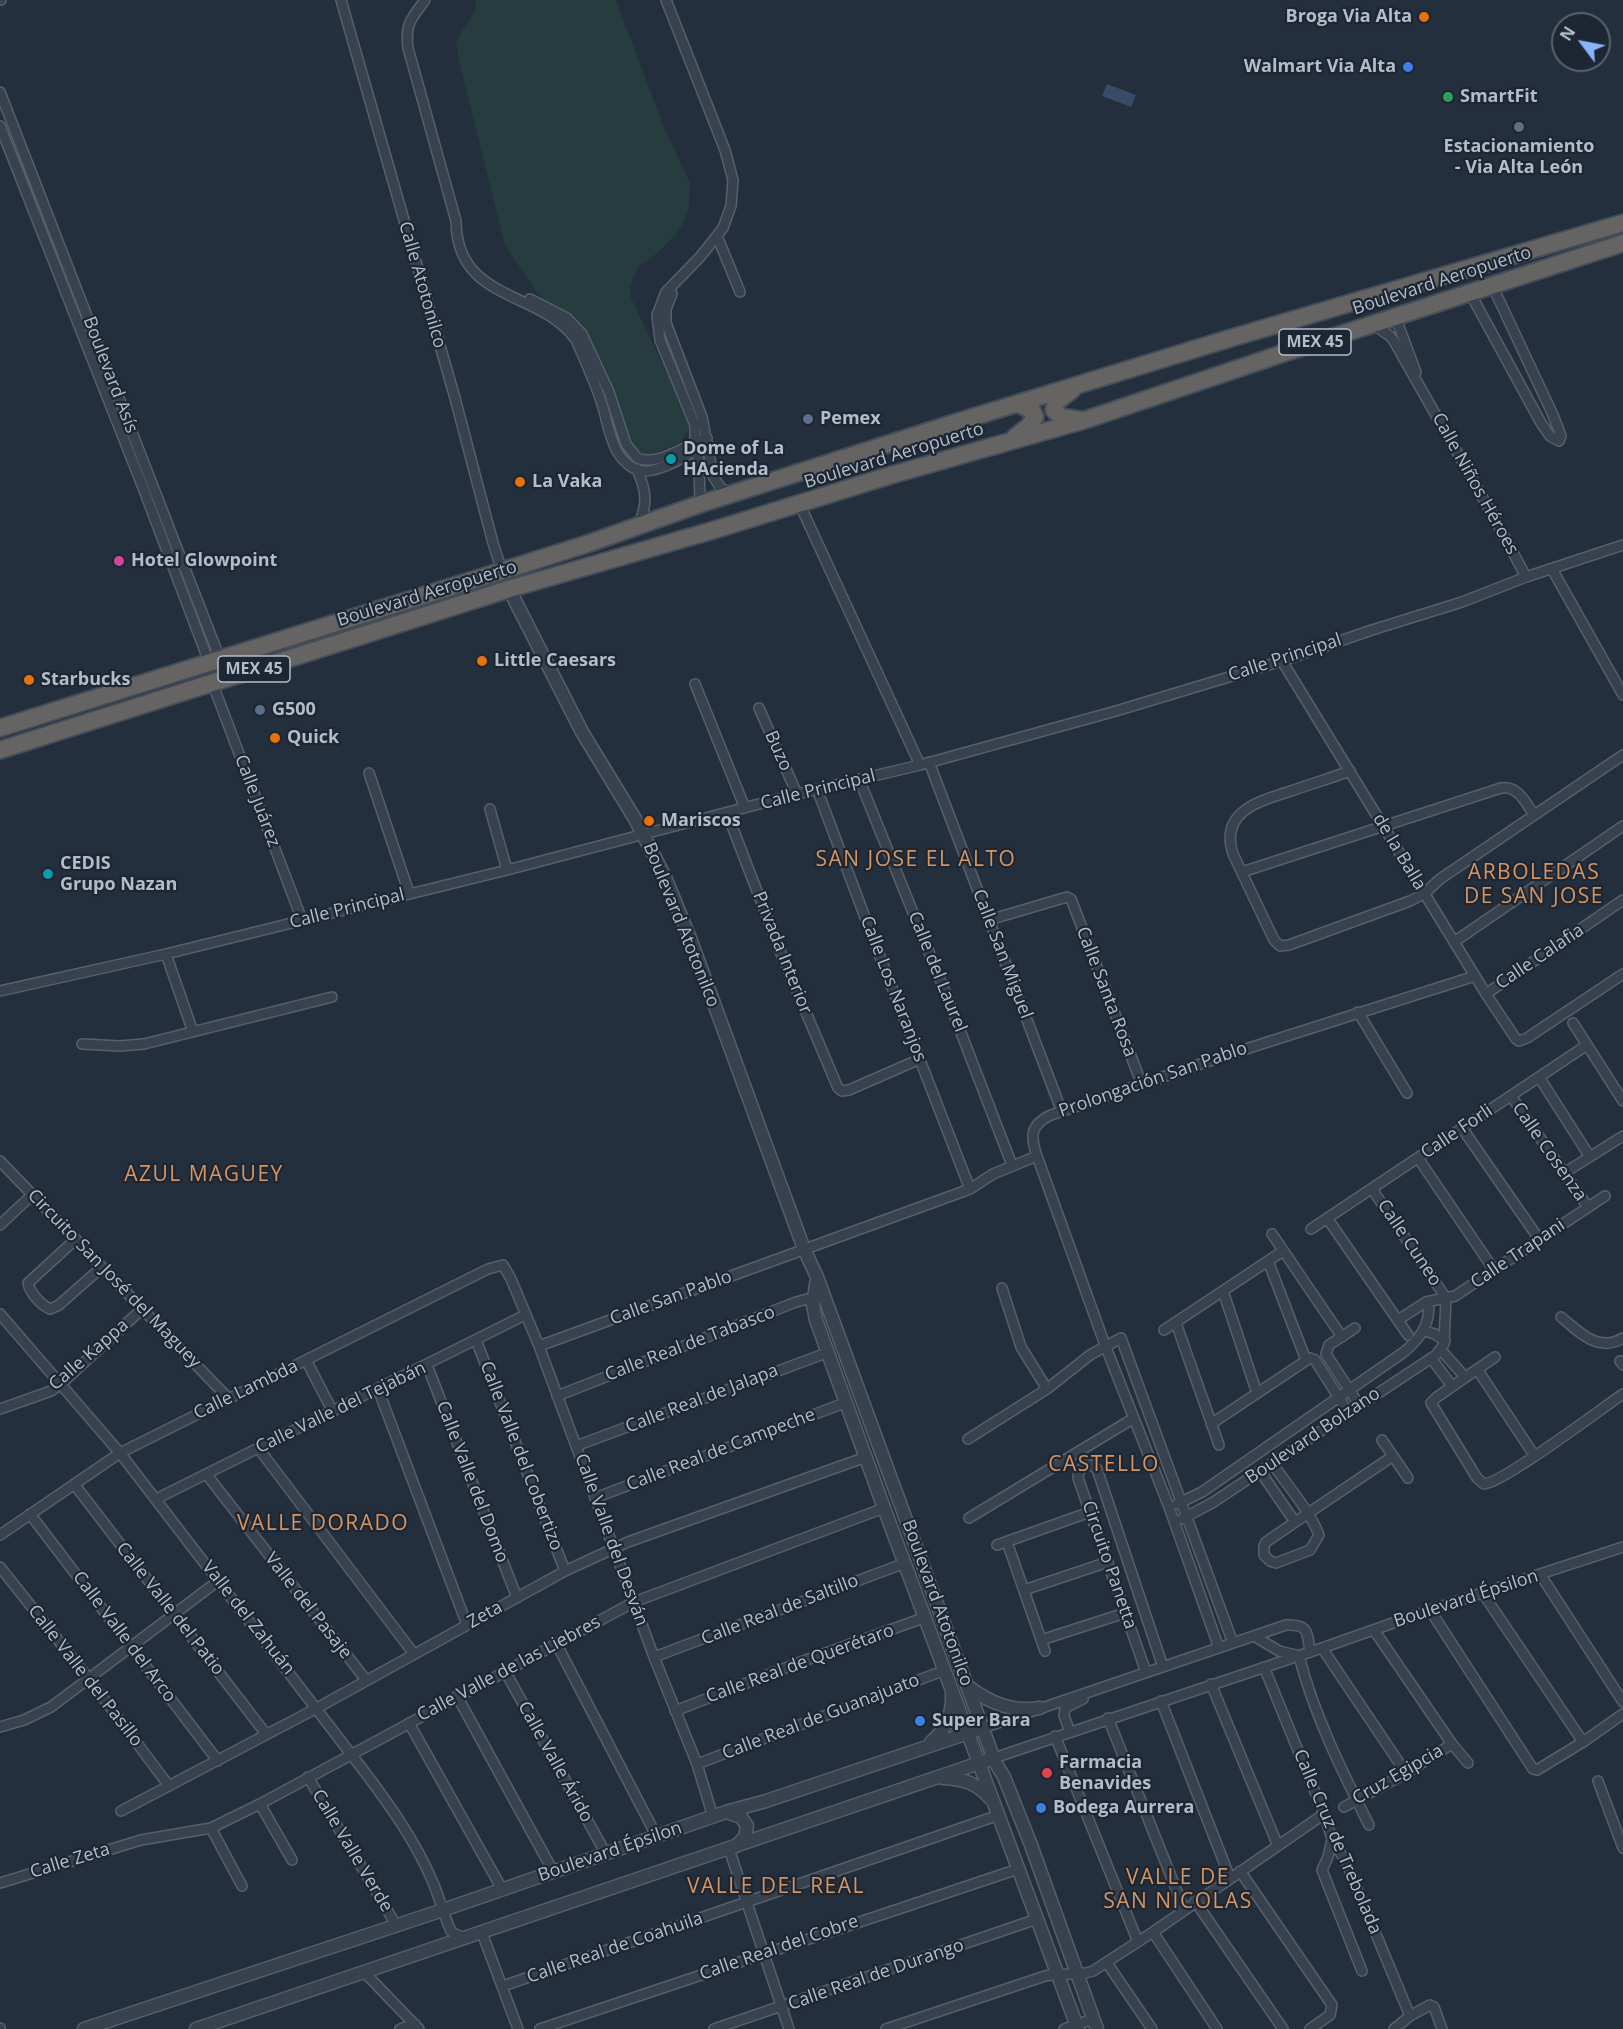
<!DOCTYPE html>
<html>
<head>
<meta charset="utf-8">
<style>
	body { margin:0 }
	#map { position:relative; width:1623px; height:2029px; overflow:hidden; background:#242f3e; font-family:"Open Sans",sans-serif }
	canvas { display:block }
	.north { position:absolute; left:1551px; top:12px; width:60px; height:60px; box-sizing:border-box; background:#1d2633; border:2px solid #59626f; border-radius:50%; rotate:302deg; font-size:16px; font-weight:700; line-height:24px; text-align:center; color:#b4bcc9 }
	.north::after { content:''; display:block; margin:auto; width:21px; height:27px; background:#8ab4f8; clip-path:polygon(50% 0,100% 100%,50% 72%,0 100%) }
</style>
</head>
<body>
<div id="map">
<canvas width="1623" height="2029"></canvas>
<div class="north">N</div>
</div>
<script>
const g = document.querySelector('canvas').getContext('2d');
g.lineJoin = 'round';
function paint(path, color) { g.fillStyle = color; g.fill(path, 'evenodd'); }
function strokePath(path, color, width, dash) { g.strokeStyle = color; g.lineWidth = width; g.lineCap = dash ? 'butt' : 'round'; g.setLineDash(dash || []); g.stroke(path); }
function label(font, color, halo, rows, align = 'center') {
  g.font = font + ' "Open Sans",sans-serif'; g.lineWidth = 4.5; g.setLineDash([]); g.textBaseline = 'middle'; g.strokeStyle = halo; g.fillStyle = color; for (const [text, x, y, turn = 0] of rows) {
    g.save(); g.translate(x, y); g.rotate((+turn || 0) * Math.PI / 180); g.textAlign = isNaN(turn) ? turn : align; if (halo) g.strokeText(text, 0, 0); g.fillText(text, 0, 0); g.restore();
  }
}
const green = new Path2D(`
	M 475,0 L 616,0 L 663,125 L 690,183 L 689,209 L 680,229 L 660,251 L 638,267 L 630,286 L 631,298 L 689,419 L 689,429 L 681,442 L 645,457 L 636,455 L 631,449 L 590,340 L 567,312 L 544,302 L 505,246 L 460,65 L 456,41 L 476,9 Z`);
const water = new Path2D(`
	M 1107,84 L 1136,95 L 1131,107 L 1102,96 Z`);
const minor = new Path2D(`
	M 0,0 L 1,0
	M 341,0 L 455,398 L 493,543 L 502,571
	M 425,0 C 411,19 405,24 408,48 L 456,221 C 457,303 540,289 576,340 C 585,361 595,382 602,404 C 607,420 609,438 618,453 C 623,461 633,471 644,471 C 666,471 688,453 708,444
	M 666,0 L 725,150 L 733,180 L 731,206 L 723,228 L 700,257 L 666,292 L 657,315 L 660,340 L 695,425 L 695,441 L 699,462 L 700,504
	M 0,92 L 220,659
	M 0,126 L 142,485 L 209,662
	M 717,236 L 740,292
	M 1470,293 L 1541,423 L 1550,436 L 1559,441 L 1561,436 L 1553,415 L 1492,285
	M 672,294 L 666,309 L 666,323 L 702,417 L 713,476 L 720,487 L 730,494
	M 530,299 L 567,318 L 582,334 L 609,392 L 626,444 L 637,458 C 660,467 686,444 707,438
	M 1395,316 L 1416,372
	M 1372,324 L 1390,336 L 1394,341 C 1438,420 1484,497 1526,577
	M 637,469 C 647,493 648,503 638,526
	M 800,505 L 920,765
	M 1552,569 L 1623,695
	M 1282,661 L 1486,994 L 1516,1039 L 1519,1041 L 1527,1038 L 1623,974
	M 212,682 L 302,920
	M 695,684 L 745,808
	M 759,708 L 797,794
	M 929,762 L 1062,1112
	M 1350,771 C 1331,778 1311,784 1291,791 C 1260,801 1219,811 1233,854 L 1274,940 L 1280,946 L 1289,945 L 1410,901 L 1424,894 L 1440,879 L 1623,755
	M 369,773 L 409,893
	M 859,779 L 946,994 L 1012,1165
	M 817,789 L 872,936 L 970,1189
	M 490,809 L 507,870
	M 727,813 L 782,956 L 838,1088 L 842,1091 L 849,1090 L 920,1059
	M 1242,872 L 1501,788 C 1518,785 1526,803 1534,815
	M 989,920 L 1067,897 L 1071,899 L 1142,1085
	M 1454,942 L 1623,826
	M 166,954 L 193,1032
	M 0,991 L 166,954 L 507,870 L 797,794 L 920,765 L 1116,711 L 1282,661 L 1372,630 L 1462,602 L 1526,577 L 1623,545
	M 1486,994 L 1623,900
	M 1358,1012 L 1407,1093
	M 1573,1023 L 1623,1101
	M 82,1044 L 120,1046 L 144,1044 L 332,997
	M 1539,1077 L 1590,1157
	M 1511,1096 L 1588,1207
	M 1462,1128 L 1539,1239
	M 1037,1156 L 1105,1345 L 1169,1507 L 1219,1648
	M 1418,1158 L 1494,1270
	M 0,1161 L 228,1398
	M 1564,1173 L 1623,1136
	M 1372,1189 L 1446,1298
	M 1327,1218 L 1408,1335
	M 0,1225 L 33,1194
	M 1311,1229 L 1587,1045
	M 1272,1234 L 1342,1337
	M 76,1239 L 28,1283 C 30,1293 41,1305 50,1309 L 59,1305 L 102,1267
	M 1268,1261 L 1306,1360
	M 1002,1288 L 1021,1347 L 1047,1389
	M 1223,1291 L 1257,1393
	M 0,1314 L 120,1453 L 367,1775 C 391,1807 415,1841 431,1878 C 439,1895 443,1914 451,1931 L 455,1934 L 465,1938
	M 1561,1317 C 1579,1332 1598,1353 1623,1338
	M 1398,1320 L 1426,1302 L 1455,1296 L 1605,1196
	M 1176,1323 L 1219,1445
	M 1355,1328 L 1329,1345 L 1326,1354 L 1359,1405
	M 1164,1330 L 1283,1251
	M 1424,1331 L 1435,1334 L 1445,1341
	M 476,1340 L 565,1571
	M 539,1346 L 970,1189 L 993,1174 L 1037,1156 C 1030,1136 1030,1125 1051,1115 L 1227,1055 L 1475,976
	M 1441,1350 L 1465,1377
	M 1495,1357 L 1437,1397 L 1431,1403 L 1477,1478 L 1484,1484 C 1503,1483 1601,1409 1623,1394
	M 1431,1358 L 1452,1386
	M 306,1360 L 333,1412
	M 1620,1361 L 1623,1365
	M 427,1365 L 517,1598
	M 1477,1369 L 1534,1455
	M 378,1389 L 467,1625
	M 557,1396 L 796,1302 L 819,1296
	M 0,1409 L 51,1391 L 61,1384 L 142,1309
	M 1211,1424 L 1310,1358 L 1315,1360 L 1348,1412
	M 968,1439 L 1047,1389 L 1090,1355 L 1121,1338 L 1233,1643
	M 1382,1440 L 1408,1478
	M 576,1446 L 829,1352
	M 259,1449 L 414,1654
	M 1272,1463 C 1287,1485 1310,1511 1319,1535 L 1310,1550 L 1276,1563 L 1270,1561 L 1264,1555 L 1264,1546 L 1266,1542 L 1307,1514 L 1393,1456
	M 1260,1471 L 1295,1522
	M 207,1475 L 366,1680
	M 74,1484 L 266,1734
	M 595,1498 L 847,1402
	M 156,1499 L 525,1315
	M 1177,1504 L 1202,1492 L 1404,1352 C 1418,1340 1428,1328 1429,1309 L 1426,1302
	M 30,1514 L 218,1761
	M 969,1518 L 1134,1418
	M 1182,1519 L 1212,1503 L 1436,1355 L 1444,1344 L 1446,1298
	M 0,1535 L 120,1453 L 488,1269 L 503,1265 L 511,1279 L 539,1346 L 654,1657 L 697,1764 L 713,1817
	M 1007,1542 L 1045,1651
	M 997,1545 L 1090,1512
	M 0,1567 L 89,1679 L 169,1786
	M 1540,1574 L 1623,1702
	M 1024,1590 L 1108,1562
	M 1482,1592 L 1583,1742
	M 1430,1610 L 1533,1769 L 1537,1770 L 1583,1742 L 1623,1714
	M 1374,1630 L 1452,1744 L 1468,1763
	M 1254,1636 L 1279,1651 L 1296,1655
	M 1041,1640 L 1125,1613
	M 556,1643 L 657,1837
	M 1322,1648 L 1406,1773
	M 1299,1656 C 1314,1715 1342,1771 1369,1825
	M 654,1657 L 905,1563
	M 1264,1667 L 1324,1814 L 1332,1839 L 1346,1862 L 1410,2016
	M 505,1671 L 606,1854
	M 1146,1672 L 1078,1478 L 1079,1471 L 1086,1465 L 1091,1465 L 1097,1469 L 1163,1667
	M 1211,1684 L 1278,1846
	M 457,1696 L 553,1871
	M 1161,1701 L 1230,1878
	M 675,1711 L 798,1663 L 926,1617
	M 1108,1718 L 1184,1909
	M 409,1723 L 502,1889
	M 0,1727 L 24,1720 L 51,1707 L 218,1581
	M 983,1728 L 1286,1625 C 1309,1624 1307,1632 1310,1652
	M 1070,1732 L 1064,1716 L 1065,1708 L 1083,1699
	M 1055,1736 L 1138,1942
	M 994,1758 L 1322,1648 L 1430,1610 L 1623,1547
	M 697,1764 L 945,1670
	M 308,1777 L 396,1925
	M 1598,1781 L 1623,1848
	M 260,1804 L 292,1860
	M 1344,1807 L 1406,1773 L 1452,1744
	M 121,1811 L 317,1708 L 565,1571 L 628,1542 L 866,1457
	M 211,1828 L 242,1886
	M 1332,1839 L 1328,1857 L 1322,1870 L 1362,1971
	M 729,1849 L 789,2029
	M 1240,1871 L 1332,2005 L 1330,2015 L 1310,2029
	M 0,1883 L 141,1840 L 211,1828 L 260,1804 L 634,1602 L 884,1508
	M 1195,1901 L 1283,2029
	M 1153,1932 L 1217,2029
	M 482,1933 L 518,2029
	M 1107,1963 L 1152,2029
	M 364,1972 L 419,2029
	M 503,1986 L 999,1815
	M 0,2028 L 0,2029
	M 400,2029 L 415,2024
	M 540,2029 L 1018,1869
	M 714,2029 L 1037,1919
	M 886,2029 L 1045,1976 C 1061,1972 1077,1977 1093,1971 L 1153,1932 L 1324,1814
	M 1064,2029 L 1093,2019
	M 1394,2029 L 1410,2016 L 1430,2005 L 1434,2007 L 1442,2029`);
const tertiary = new Path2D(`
	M 509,589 L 582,732 L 635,819 L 665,877 L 690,938 L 804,1249 L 817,1277 L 995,1762 L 1004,1777 L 1031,1845 L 1097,2029
	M 817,1278 L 813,1305 L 816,1320 L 884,1508 L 1078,2029
	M 969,1687 C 991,1704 1013,1712 1040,1708
	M 931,1742 C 946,1730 953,1714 952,1694
	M 943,1778 C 964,1779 977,1783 991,1799
	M 726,1812 L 741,1817 L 747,1826 L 745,1837 L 736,1846
	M 84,2029 L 443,1910 L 726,1812 L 766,1801 L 983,1728
	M 196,2029 L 994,1758`);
const trunk = new Path2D(`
	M 1072,390 L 1056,402 L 1054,410 L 1061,417 L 1080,420
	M 1015,437 L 1029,426 L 1035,417 L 1032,410 L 1018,404
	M 0,728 L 486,576 L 587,544 L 700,504 L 957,422 L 1231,338 L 1623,223
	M 0,750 L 509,589 L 714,530 L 888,476 L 1085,420 L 1293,350 L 1623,243`);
const markers = [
	[1424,17,6,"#e8710a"],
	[1408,67,6,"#3f7fe0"],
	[1448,97,6,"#2e9e5b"],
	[1519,127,6,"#5c6f8a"],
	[808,419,6,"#5c6f8a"],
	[671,459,6,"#0f9aa8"],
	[520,482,6,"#e8710a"],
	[119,561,6,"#d1479c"],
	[482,661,6,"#e8710a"],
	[29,680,6,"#e8710a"],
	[260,710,6,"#5c6f8a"],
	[275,738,6,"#e8710a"],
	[649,821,6,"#e8710a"],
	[48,874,6,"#0f9aa8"],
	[920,1721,6,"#3f7fe0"],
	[1047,1773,6,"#e0444e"],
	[1041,1808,6,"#3f7fe0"]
];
const shields = [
	[1315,342,72],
	[254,669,72]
];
const shieldNames = [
	["MEX 45",1315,342],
	["MEX 45",254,669]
];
const poiNames = [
	["Broga Via Alta",1412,17,"right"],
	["Walmart Via Alta",1396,67,"right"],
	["SmartFit",1460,97],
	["Estacionamiento",1519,147,"center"],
	["- Via Alta León",1519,168,"center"],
	["Pemex",820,419],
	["Dome of La",683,449],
	["HAcienda",683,470],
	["La Vaka",532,482],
	["Hotel Glowpoint",131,561],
	["Little Caesars",494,661],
	["Starbucks",41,680],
	["G500",272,710],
	["Quick",287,738],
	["Mariscos",661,821],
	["CEDIS",60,864],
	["Grupo Nazan",60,885],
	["Super Bara",932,1721],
	["Farmacia",1059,1763],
	["Benavides",1059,1784],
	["Bodega Aurrera",1053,1808]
];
const streetNames = [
	["Boulevard Aeropuerto",1442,281,-18],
	["Calle Atotonilco",422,285,74],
	["Boulevard Asís",110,375,69],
	["Boulevard Aeropuerto",894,456,-17],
	["Calle Niños Héroes",1475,484,61],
	["Boulevard Aeropuerto",427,594,-17],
	["Calle Principal",1285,658,-18],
	["Buzo",778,751,66],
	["Calle Principal",818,790,-14],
	["Calle Juárez",257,801,69],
	["de la Balla",1399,852,59],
	["Calle Principal",347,909,-14],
	["Boulevard Atotonilco",681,925,68],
	["Privada Interior",782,953,68],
	["Calle San Miguel",1002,954,69],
	["Calle Calafia",1540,957,-34],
	["Calle del Laurel",937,972,68],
	["Calle Los Naranjos",893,989,69],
	["Calle Santa Rosa",1106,992,69],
	["Prolongación San Pablo",1153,1080,-19],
	["Calle Forli",1457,1132,-34],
	["Calle Cosenza",1549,1152,55],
	["Calle Cuneo",1409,1243,56],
	["Calle Trapani",1518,1254,-34],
	["Circuito San José del Maguey",114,1279,46],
	["Calle San Pablo",671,1298,-20],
	["Calle Real de Tabasco",690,1344,-21],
	["Calle Kappa",89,1355,-41],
	["Calle Lambda",246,1390,-26],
	["Calle Real de Jalapa",702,1399,-21],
	["Calle Valle del Tejabán",341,1408,-26],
	["Boulevard Bolzano",1313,1436,-34],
	["Calle Real de Campeche",721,1450,-21],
	["Calle Valle del Cobertizo",521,1456,69],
	["Calle Valle del Domo",472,1482,69],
	["Calle Valle del Desván",611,1540,70],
	["Circuito Panetta",1109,1565,71],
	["Boulevard Épsilon",1466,1599,-18],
	["Boulevard Atotonilco",937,1603,70],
	["Valle del Pasaje",308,1606,52],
	["Calle Valle del Patio",170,1609,52],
	["Calle Real de Saltillo",780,1610,-21],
	["Zeta",485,1615,-29],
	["Valle del Zahuán",248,1618,52],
	["Calle Valle del Arco",124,1637,53],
	["Calle Real de Querétaro",800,1664,-20],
	["Calle Valle de las Liebres",509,1669,-28],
	["Calle Valle del Pasillo",85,1676,52],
	["Calle Real de Guanajuato",821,1717,-21],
	["Calle Valle Árido",555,1762,61],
	["Cruz Egipcia",1398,1775,-30],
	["Calle Cruz de Trebolada",1337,1842,67],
	["Calle Valle Verde",352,1851,59],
	["Boulevard Épsilon",610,1852,-19],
	["Calle Zeta",70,1861,-17],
	["Calle Real de Coahuila",615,1948,-19],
	["Calle Real del Cobre",779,1948,-19],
	["Calle Real de Durango",876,1975,-19]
];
const quarterNames = [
	["SAN JOSE EL ALTO",916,860],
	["ARBOLEDAS",1534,873],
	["DE SAN JOSE",1534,897],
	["AZUL MAGUEY",204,1175],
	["CASTELLO",1104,1465],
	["VALLE DORADO",323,1524],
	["VALLE DE",1178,1878],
	["SAN NICOLAS",1178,1902],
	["VALLE DEL REAL",776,1887]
];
paint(green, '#263c3f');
paint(water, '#394c67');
strokePath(minor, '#565f6c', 12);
strokePath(tertiary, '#565f6c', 15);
strokePath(trunk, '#434c59', 20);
strokePath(minor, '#38414e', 9);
strokePath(tertiary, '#38414e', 12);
strokePath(trunk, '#656462', 16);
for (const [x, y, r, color] of markers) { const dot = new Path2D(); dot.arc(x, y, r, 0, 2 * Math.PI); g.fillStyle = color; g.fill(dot); strokePath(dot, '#1d2633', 2); }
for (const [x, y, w] of shields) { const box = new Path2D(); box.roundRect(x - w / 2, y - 13, w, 26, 4.5); g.fillStyle = '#1d2633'; g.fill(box); strokePath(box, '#b4bcc9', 1.5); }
label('bold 16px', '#b4bcc9', null, shieldNames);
label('bold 18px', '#b4bcc9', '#1d2633', poiNames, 'left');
label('18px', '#b4bcc9', '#1d2633', streetNames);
g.letterSpacing = '1.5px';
label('21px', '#d59563', '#1d2633', quarterNames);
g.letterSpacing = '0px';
</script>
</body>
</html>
